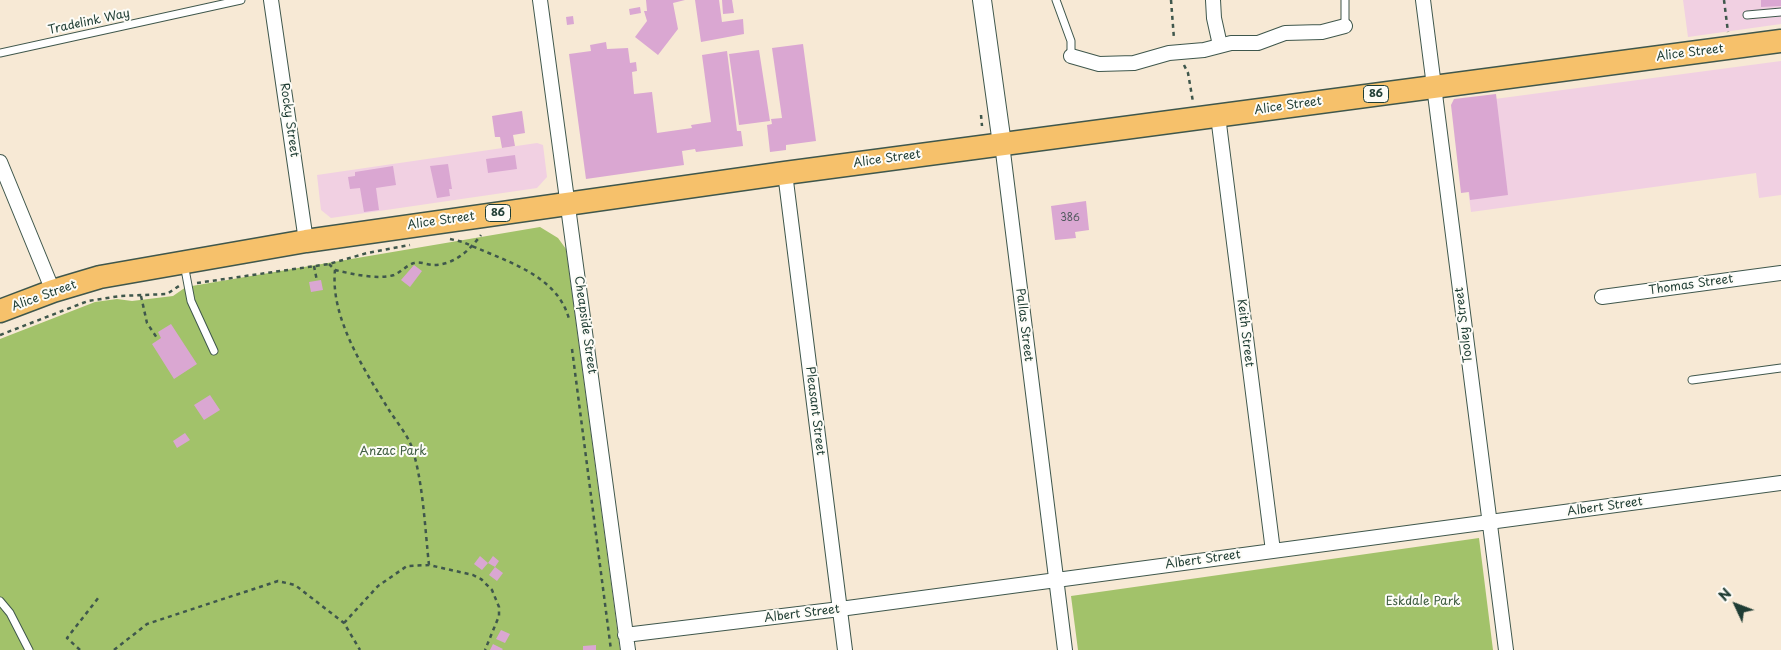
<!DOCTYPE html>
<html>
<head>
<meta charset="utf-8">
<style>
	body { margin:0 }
	#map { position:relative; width:1781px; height:650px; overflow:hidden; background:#f7e9d5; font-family:"Playpen Sans",sans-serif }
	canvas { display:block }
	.north { position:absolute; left:1711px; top:580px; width:50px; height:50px; -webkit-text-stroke:4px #fdfcf7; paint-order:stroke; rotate:313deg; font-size:14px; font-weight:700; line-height:20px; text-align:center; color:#1f3d34 }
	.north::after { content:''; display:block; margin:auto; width:18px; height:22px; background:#1f3d34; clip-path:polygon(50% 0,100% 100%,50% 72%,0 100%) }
</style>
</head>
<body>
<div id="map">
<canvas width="1781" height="650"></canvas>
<div class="north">N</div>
</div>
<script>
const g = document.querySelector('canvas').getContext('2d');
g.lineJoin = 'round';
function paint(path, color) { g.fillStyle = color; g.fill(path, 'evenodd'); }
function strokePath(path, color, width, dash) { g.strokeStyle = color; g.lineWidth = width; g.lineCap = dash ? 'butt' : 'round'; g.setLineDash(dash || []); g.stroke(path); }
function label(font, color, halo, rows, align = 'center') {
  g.font = font + ' "Playpen Sans",sans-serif'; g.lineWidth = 4; g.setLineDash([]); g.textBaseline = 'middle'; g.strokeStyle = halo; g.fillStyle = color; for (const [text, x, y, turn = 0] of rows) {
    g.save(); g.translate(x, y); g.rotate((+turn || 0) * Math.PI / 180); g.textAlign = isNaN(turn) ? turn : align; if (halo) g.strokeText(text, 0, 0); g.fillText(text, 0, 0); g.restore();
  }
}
const built = new Path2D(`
	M 1683,0 L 1781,0 L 1781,24 L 1688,37 Z
	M 1781,61 L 1781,195 L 1759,198 L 1756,173 L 1471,212 L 1457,104 Z
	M 537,143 L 543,145 L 547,177 L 537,188 L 331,218 L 321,210 L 317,175 Z`);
const green = new Path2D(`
	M 540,227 L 558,238 L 566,249 L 620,650 L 0,650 L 0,339 L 95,302 L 117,299 L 132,301 L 173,296 L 186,287 Z
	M 1479,538 L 1493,650 L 1078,650 L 1071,596 Z`);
const building = new Path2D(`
	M 646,0 L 685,0 L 673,3 L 678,29 L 658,55 L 635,37 L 647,21 L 644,11 L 647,11 Z
	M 695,0 L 719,0 L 722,22 L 743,19 L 744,34 L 701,42 Z
	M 722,0 L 732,0 L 734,13 L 723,14 Z
	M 1761,0 L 1781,0 L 1781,6 L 1761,7 Z
	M 640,7 L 641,13 L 630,15 L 629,9 Z
	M 573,16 L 574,24 L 567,25 L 566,17 Z
	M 606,42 L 607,49 L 628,48 L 630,63 L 636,62 L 637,71 L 632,72 L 634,94 L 652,92 L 657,133 L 692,128 L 691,125 L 711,122 L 702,55 L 727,51 L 737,131 L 741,131 L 743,146 L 696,152 L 695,149 L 682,151 L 684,165 L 586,179 L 569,54 L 591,51 L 590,45 Z
	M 803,44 L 816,141 L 786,145 L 786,150 L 770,152 L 767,125 L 772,124 L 771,119 L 782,118 L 772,48 Z
	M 759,50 L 770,121 L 739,125 L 729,54 Z
	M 1496,94 L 1508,195 L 1470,200 L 1469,192 L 1461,193 L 1451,105 L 1454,99 Z
	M 522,111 L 525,133 L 513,135 L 515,146 L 502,148 L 500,137 L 495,137 L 492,116 Z
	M 515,155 L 517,169 L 488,173 L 486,159 Z
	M 448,164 L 452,189 L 449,189 L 450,196 L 437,198 L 430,166 Z
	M 393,166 L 396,185 L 376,188 L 379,210 L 364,212 L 360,188 L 350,189 L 348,177 L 355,176 L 355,172 Z
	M 1086,201 L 1089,230 L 1075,232 L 1076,238 L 1055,240 L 1051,206 Z
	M 414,265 L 422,271 L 410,287 L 401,280 Z
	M 321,280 L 323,290 L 311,292 L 309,282 Z
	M 171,324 L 197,364 L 174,379 L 152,344 L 161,338 L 158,332 Z
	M 210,395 L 220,410 L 204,420 L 194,405 Z
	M 185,433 L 190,440 L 177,448 L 173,441 Z
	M 480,556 L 488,563 L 482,570 L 474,564 Z
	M 493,556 L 499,561 L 495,567 L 488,563 Z
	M 495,567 L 503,573 L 497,581 L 489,575 Z
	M 501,630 L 510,634 L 505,643 L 496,639 Z
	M 493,644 L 503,649 L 502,650 L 490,650 Z
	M 596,645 L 596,650 L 583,650 L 583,646 Z`);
const path = new Path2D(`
	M 1171,0 L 1174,39
	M 1724,0 L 1728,32
	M 1184,65 L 1188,73 L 1193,102
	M 981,115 L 982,126
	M 450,239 L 463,242 C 501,260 557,273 569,319
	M 329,264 L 335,270 C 330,318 365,371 389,410 C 396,421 406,433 411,445 C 423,478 425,530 429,565
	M 314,266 L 317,281
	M 335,270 C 352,274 377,280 394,275 C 401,272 407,265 414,263 C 419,261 428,265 433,265 C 454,265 469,251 481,235
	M 197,283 L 329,264 L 367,253 L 410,245
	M 141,296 L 147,323 L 157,338
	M 0,335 L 88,301 L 120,296 L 167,294 L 179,286
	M 572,349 L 611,650
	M 344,623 L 378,586 L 407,566 L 429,565 L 473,575 L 481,579 L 492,590 L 499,607 L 499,616 L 485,650
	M 80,650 L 67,638 L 99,597
	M 114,650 L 147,624 L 278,581 L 295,585 L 344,623 L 360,650`);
const service = new Path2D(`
	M 1056,0 L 1071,41 L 1071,56
	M 1747,15 L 1781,12
	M 1345,26 L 1345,0
	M 0,53 L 241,0
	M 184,264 L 191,301 L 214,351
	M 1692,380 L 1781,368
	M 0,601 L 10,613 L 29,650`);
const minor = new Path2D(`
	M 271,0 L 306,241
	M 540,0 L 628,650
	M 1213,0 L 1214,18 L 1220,45
	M 1423,0 L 1506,650
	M 1071,56 L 1099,64 L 1134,63 L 1169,53 L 1204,50 L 1231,43 L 1258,43 L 1285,33 L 1322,32 L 1345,26
	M 1218,116 L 1273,551
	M 1002,144 L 1065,650
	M 0,162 L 53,291
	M 785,173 L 845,650
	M 1602,297 L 1781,273
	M 625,635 L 840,609 L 1781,483`);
const tertiary = new Path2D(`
	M 982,0 L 1002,144`);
const primary = new Path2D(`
	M 0,311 L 53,291 L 100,277 L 306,241 L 785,173 L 1781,41`);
const numberNames = [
	["386",1070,218]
];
const shields = [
	[1376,94,25],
	[498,213,25]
];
const shieldNames = [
	["86",1376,94],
	["86",498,213]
];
const streetNames = [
	["Tradelink Way",89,22,-12],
	["Alice Street",1690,53,-7],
	["Alice Street",1288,106,-8],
	["Rocky Street",289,120,82],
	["Alice Street",887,159,-8],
	["Alice Street",441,221,-8],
	["Thomas Street",1691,285,-8],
	["Alice Street",44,296,-20],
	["Cheapside Street",585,325,82],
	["Pallas Street",1024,325,83],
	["Tooley Street",1464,325,-97],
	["Keith Street",1245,333,83],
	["Pleasant Street",815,411,83],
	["Albert Street",1605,507,-8],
	["Albert Street",1203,560,-8],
	["Albert Street",802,614,-7]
];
const parkNames = [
	["Anzac Park",393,452],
	["Eskdale Park",1423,602]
];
paint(built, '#f1d0e2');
paint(green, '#a2c26a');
paint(building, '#daa7d2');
strokePath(service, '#3f574c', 9);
strokePath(minor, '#3f574c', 16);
strokePath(tertiary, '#3f574c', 20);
strokePath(primary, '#3f574c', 25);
strokePath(path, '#3f574c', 2.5, [4, 4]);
strokePath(service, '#fff', 7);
strokePath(minor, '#fff', 14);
strokePath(tertiary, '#fff', 18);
strokePath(primary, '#f6c16b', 22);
label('10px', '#4e585c', null, numberNames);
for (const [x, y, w] of shields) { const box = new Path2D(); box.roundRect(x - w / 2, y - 8.5, w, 17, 4); g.fillStyle = '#fdfcf7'; g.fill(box); strokePath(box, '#1f3d34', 1); }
label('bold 11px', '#1f3d34', null, shieldNames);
label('12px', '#1f3d34', '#fdfcf7', streetNames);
label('12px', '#405e42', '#fdfcf7', parkNames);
</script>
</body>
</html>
